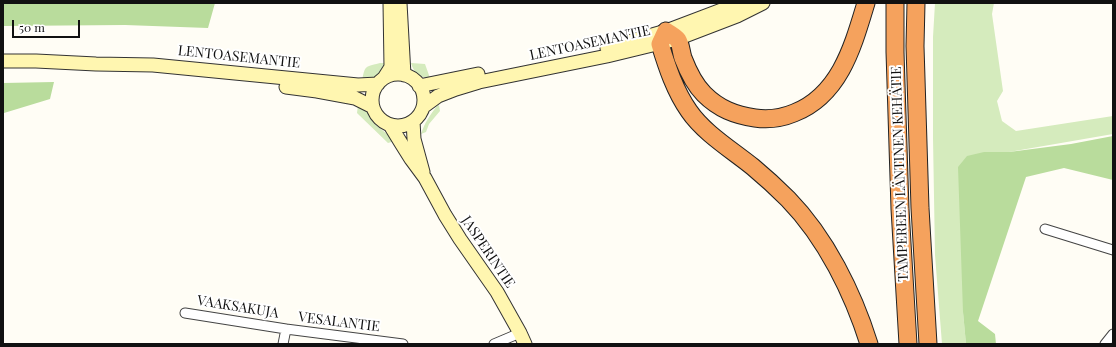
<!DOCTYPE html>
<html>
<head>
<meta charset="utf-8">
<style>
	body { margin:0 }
	#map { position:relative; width:1116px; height:347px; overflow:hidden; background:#fffdf5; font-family:"Playfair Display",serif }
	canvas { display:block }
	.frame { position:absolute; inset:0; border:4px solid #111; pointer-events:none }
	.scale { position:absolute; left:12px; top:20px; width:68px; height:18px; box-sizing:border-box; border:2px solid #111; border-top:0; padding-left:5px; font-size:12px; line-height:14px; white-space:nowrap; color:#111; -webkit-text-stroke:3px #fff; paint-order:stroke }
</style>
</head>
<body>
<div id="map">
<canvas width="1116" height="347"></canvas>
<div class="frame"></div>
<div class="scale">50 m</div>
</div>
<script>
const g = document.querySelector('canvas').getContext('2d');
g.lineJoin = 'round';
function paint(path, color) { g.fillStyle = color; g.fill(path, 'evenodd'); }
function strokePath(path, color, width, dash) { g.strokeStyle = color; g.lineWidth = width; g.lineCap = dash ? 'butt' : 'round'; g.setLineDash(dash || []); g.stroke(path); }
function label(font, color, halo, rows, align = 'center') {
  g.font = font + ' "Playfair Display",serif'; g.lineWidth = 4; g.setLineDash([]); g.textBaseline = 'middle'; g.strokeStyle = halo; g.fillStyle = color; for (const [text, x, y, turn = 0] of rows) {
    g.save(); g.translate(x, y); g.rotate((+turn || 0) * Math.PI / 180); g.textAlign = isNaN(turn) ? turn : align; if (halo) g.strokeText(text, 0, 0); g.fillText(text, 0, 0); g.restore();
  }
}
const green = new Path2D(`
	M 935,3 L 994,3 L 992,14 L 1003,91 L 997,101 L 1002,121 L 1016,131 L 1113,116 L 1113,134 L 1009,152 L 984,152 L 963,312 L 966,344 L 942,344 L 935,255 L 933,138 L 933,37 Z
	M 380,63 L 385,63 C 378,79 378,77 362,81 C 365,65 365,67 380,63 Z
	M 411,63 L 425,64 L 430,78 C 419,78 414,73 411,63 Z
	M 358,105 L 366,109 L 371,118 L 376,125 L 392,138 L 395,141 L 388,143 L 359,115 L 357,113 Z
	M 439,105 L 440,111 L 429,124 L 426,132 L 421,134 C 425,122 430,115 437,106 Z`);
const forest = new Path2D(`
	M 3,3 L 215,3 L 208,28 L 125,25 L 3,26 Z
	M 54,82 L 50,99 L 4,113 L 3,116 L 3,83 Z
	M 1113,136 L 1113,180 L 1064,168 L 1026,177 L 978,321 L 995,334 L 996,344 L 966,344 L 963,312 L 958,167 L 967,156 L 984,152 L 1009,152 L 1071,144 Z`);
const street = new Path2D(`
	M 1045,229 L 1113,250
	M 185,313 L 286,329 L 403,344
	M 283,344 L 286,329
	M 494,344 L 520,333
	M 1105,344 L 1113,334`);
const secondary = new Path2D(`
	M 400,3 L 404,75
	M 607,48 L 666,31 L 740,3
	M 3,61 L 36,61 L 96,64 L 153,65 L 358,85 L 378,84
	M372 100a26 26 0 1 1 52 0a26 26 0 1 1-52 0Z
	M 384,78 L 391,67 L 390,3
	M 419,86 L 478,74
	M 286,87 L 317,91 L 355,98 L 373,107
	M 423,107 L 438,96 L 456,89 L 479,82 L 607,56 L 677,39 L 737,16 L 763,3
	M 413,121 L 414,139 L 423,172
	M 390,125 L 401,143 L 411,159 L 425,178 L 445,215 L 460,239 L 497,292 L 520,333 L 525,344`);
const highway = new Path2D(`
	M 866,3 C 853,46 840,95 794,113 C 782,118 769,120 755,118 C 735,115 719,109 704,94 C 694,84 688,71 683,58 C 681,52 681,45 678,40 C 676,37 670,34 666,31 L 660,44 C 667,67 675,91 689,111 C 704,133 732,150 753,167 C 765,177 777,188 788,199 C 826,238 853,293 869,344
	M 895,3 L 895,52 L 900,209 L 908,344
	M 916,3 L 915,46 L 920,208 L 928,344`);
const streetNames = [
	["LENTOASEMANTIE",590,43,-12],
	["LENTOASEMANTIE",239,57,6],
	["TAMPEREEN LÄNTINEN KEHÄTIE",900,174,-92],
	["JASPERINTIE",488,252,56],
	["VAAKSAKUJA",238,307,9],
	["VESALANTIE",339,322,7]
];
paint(green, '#d5ebbd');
paint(forest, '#b9dc9c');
strokePath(street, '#444', 11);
strokePath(secondary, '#333', 15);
strokePath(highway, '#222', 19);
strokePath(street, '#fff', 9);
strokePath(secondary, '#fff6b0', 13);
strokePath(highway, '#f5a25d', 17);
label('14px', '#111', '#fff', streetNames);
</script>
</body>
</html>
